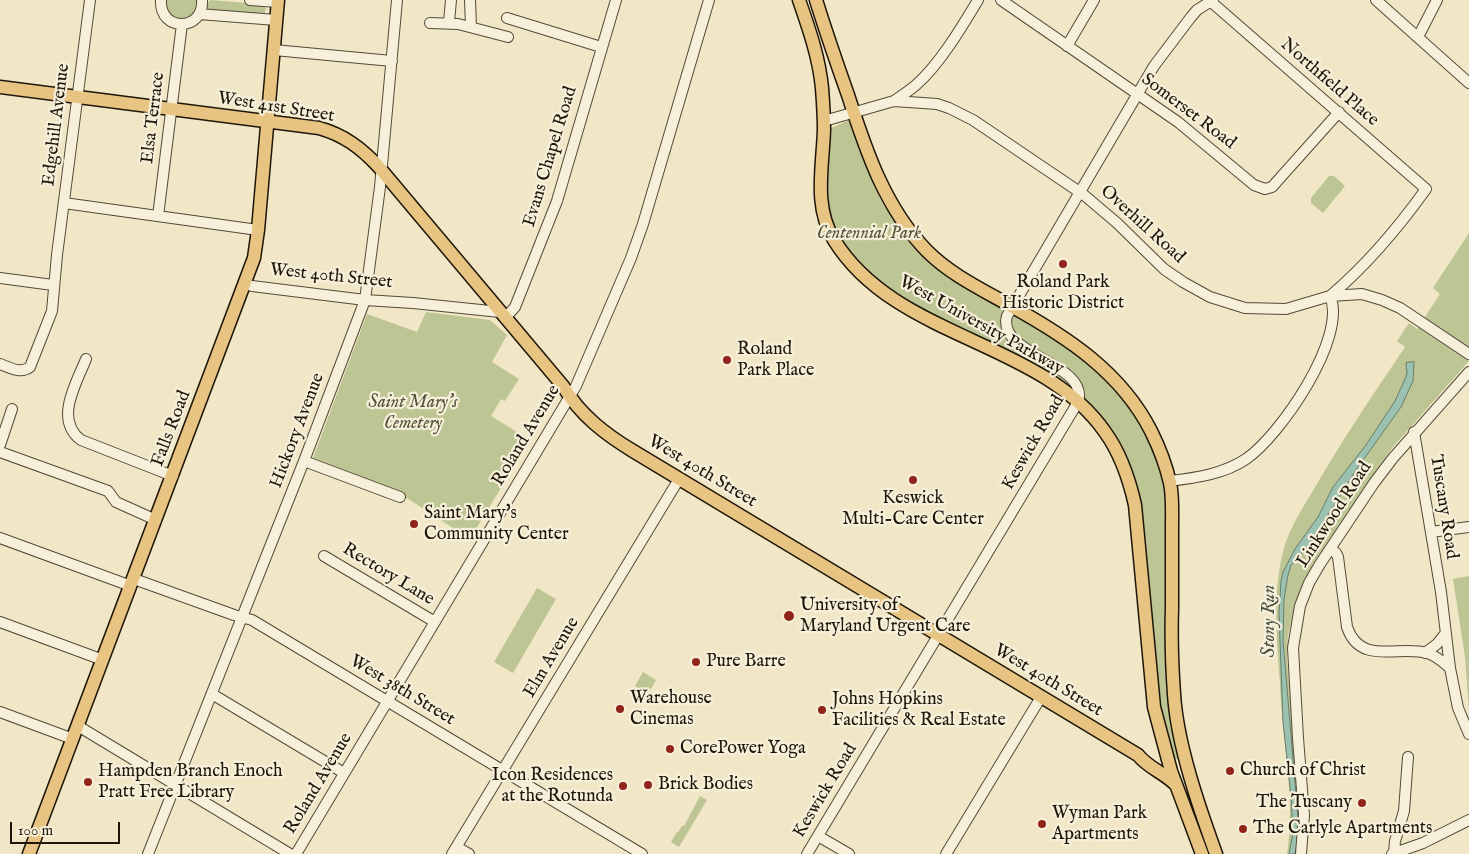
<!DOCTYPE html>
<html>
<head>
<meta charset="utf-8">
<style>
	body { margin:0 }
	#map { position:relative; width:1469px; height:854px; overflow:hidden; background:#f1e7c6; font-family:"IM FELL English",serif }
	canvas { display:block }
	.scale { position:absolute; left:10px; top:822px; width:110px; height:22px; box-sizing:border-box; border:2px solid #1e1609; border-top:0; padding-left:6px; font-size:15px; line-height:18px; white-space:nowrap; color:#1e1609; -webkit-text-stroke:4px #f6efda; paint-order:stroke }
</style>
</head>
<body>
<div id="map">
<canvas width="1469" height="854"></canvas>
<div class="scale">100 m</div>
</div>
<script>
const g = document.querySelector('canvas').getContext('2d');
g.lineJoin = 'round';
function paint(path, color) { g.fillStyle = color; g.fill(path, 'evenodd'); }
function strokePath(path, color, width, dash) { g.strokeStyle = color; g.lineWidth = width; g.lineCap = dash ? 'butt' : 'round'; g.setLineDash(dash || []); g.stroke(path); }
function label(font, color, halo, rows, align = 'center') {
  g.font = font + ' "IM FELL English",serif'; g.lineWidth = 4.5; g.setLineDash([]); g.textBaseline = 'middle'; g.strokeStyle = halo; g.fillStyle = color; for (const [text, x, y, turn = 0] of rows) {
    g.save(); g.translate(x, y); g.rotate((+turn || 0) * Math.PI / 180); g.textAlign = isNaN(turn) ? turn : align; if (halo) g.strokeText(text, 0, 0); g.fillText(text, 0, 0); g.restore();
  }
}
const green = new Path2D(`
	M 165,0 L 197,0 C 199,20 182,24 168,14 Z
	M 210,0 L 261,4 L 266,8 L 264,15 L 209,11 L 206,5 Z
	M 850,120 L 859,150 L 882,203 L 920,253 L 964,286 L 1003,309 L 1044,330 L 1103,375 L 1136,415 L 1148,437 L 1158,462 L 1166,503 L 1180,760 L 1172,758 L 1162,729 L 1135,491 L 1095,413 L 904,302 L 851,259 L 827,213 L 827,134 L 831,128 Z
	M 1329,176 L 1334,176 L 1345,186 L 1323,213 L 1311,203 L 1311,198 Z
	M 1469,233 L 1469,361 L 1393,447 L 1377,469 L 1313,564 L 1296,601 L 1288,635 L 1287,659 L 1298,797 L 1299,825 L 1296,854 L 1287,854 C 1296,802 1282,737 1280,684 C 1277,640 1272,591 1284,548 C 1291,525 1305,504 1317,484 C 1344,437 1375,392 1405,347 L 1397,341 L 1409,323 L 1417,329 L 1440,294 L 1433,288 Z
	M 426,312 L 490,320 L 507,335 L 492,362 L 519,379 L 505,401 L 501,399 L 491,416 L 530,440 L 470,539 L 393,489 L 313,458 L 367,314 L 417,332 Z
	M 1469,576 L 1469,710 L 1465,657 L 1453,579 Z
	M 537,588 L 556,599 L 513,673 L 494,662 Z
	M 643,672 L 656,680 L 648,694 L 635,686 Z
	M 700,796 L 707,800 L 679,847 L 671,842 L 677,832 L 678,832 L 683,825 L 684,826 Z`);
const water = new Path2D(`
	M 1414,362 L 1413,381 L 1401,407 L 1356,470 L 1309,545 L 1291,565 L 1288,575 L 1284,599 L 1283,640 L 1299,831 L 1295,854 L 1289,854 L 1293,833 L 1291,796 L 1283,722 L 1279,613 L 1281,581 L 1283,572 L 1295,549 L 1318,517 L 1333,487 L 1366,445 L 1395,401 L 1405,379 L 1407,373 L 1406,363 Z`);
const minor = new Path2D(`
	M 161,0 C 159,32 204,32 202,0
	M 250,0 L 278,2
	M 470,0 L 471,27
	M 1001,0 L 1178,122 L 1254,185 L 1265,189 L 1272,187 L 1339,112
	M 1209,0 L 1426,189 C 1398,228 1367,265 1330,296
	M 1376,0 L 1469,83
	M 199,14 L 276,20
	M 507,18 L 601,47
	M 449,22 L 451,0
	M 430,23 L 458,24 L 508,37
	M 1418,37 L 1437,0
	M 1067,46 L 1094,0
	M 274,50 L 392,61
	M 894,101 C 901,96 909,91 916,85 C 939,65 962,27 978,0
	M 824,120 L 831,119 L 894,101 L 937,104 L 949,108 L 973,120 L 1084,195 L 1117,223 L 1164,269 L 1183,282 L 1210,297 L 1245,308 L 1286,309 L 1330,296 L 1362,294 L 1382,300 L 1400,308 L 1469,354
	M 64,203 L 258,230
	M 158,216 L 182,24
	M 0,278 L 53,285
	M 245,284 L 252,286 L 365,300 L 413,303 L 500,312
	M 505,318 L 515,307 L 557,201 L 616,0
	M 86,359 C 76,384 54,420 81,440 L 173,476
	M 0,364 C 10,368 21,374 30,367 L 52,311 L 57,255 L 90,0
	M 1414,432 L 1441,592 L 1450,668 L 1458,708 L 1469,734
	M 0,445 L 12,409
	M 0,452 L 108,491 L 116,502 L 156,520
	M 304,461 L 400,497
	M 1169,481 C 1196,478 1224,474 1246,459 C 1280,436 1348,337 1330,296
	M 1431,532 L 1469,527
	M 0,538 L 131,586
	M 1330,549 L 1336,553 L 1338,557 L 1347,627 C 1360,666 1399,645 1427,653 C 1437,656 1443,662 1450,668
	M 324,556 L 435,622
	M 134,579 L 234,615 L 252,620 L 642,854
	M 0,622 L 103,660
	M 1425,653 L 1437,644 L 1445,634
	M 212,694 L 344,773
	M 0,712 L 73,739
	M 78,726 L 290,854
	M 818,836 L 849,854
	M 457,847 L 469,854
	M 1394,853 L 1395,841 L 1404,811 L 1408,757
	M 148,854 L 304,461 L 365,300 L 380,187 L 397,0
	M 296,854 L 576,386 L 631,258 L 643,224 L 709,0
	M 452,854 L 679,479
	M 807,854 L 1078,402 C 1090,363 996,355 1007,316 L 1154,66 L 1191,17 L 1197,10 L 1213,0
	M 946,854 L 1041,697
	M 1301,854 L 1304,815 L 1298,738 L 1293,648 L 1300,606 L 1309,583 L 1320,564 L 1374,483 L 1393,458 L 1469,372
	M 1392,854 L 1423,843 L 1469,820`);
const major = new Path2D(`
	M 799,0 C 809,29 819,57 822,88 C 823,101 824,116 824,129 C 823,166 813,206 834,240 C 896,340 1040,339 1105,432 C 1121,454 1129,478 1135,505 L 1154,707 L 1171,771 L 1202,854
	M 816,0 C 826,32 837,64 848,95 C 866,151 885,208 927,251 C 951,275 981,289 1011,306 C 1067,337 1121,372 1151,431 C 1159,447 1166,465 1170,483 C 1173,497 1172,513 1172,528 C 1172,555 1172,582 1172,608 C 1171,637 1172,666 1174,694 C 1177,744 1199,807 1216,854
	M 0,87 L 319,128 C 344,135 361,148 378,166 L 563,386 C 580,415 605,434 633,451 L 1138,755 C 1148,768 1165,773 1176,785
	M 29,854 L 254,258 L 258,230 L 278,0`);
const markers = [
	[1063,264,5,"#8f2418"],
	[727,360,5,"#8f2418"],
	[913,480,5,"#8f2418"],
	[414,524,5,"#8f2418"],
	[789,616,6,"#8f2418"],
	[696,662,5,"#8f2418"],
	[620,709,5,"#8f2418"],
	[822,710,5,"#8f2418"],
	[670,749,5,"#8f2418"],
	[1230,771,5,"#8f2418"],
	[88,782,5,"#8f2418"],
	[648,785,5,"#8f2418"],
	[623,786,5,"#8f2418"],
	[1362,803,5,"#8f2418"],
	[1042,824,5,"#8f2418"],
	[1243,829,5,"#8f2418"]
];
const streetNames = [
	["Northfield Place",1329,83,41],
	["West 41st Street",276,108,9],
	["Somerset Road",1188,112,37],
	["Elsa Terrace",154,118,-83],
	["Edgehill Avenue",57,125,-83],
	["Evans Chapel Road",551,157,-73],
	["Overhill Road",1142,225,42],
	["West 40th Street",331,277,6],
	["West University Parkway",981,326,29],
	["Falls Road",172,429,-69],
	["Hickory Avenue",298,431,-69],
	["Roland Avenue",527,436,-59],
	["Keswick Road",1034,443,-60],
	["West 40th Street",702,472,31],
	["Tuscany Road",1443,507,81],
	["Linkwood Road",1335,515,-57],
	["Rectory Lane",388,575,31],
	["Elm Avenue",552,658,-59],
	["West 40th Street",1048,681,31],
	["West 38th Street",402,691,31],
	["Roland Avenue",319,784,-59],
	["Keswick Road",826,791,-59]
];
const parkNames = [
	["Centennial Park",869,234],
	["Saint Mary's",413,403],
	["Cemetery",413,424]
];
const poiNames = [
	["Roland Park",1063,283,"center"],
	["Historic District",1063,304,"center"],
	["Roland",737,350],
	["Park Place",737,371],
	["Keswick",913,499,"center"],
	["Multi-Care Center",913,520,"center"],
	["Saint Mary's",424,514],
	["Community Center",424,535],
	["University of",800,606],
	["Maryland Urgent Care",800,627],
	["Pure Barre",706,662],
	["Warehouse",630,699],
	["Cinemas",630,720],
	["Johns Hopkins",832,700],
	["Facilities & Real Estate",832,721],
	["CorePower Yoga",680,749],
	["Church of Christ",1240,771],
	["Hampden Branch Enoch",98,772],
	["Pratt Free Library",98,793],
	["Icon Residences",613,776,"right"],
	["at the Rotunda",613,797,"right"],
	["Brick Bodies",658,785],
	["The Tuscany",1352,803,"right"],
	["Wyman Park",1052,814],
	["Apartments",1052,835],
	["The Carlyle Apartments",1253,829]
];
const waterNames = [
	["Stony Run",1270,621,-90]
];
paint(green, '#bcc593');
paint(water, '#9bc1b0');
strokePath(water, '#697d6d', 1);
strokePath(minor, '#534a38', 12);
strokePath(major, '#1e1609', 15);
strokePath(minor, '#f6efda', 10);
strokePath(major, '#e8c483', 12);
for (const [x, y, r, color] of markers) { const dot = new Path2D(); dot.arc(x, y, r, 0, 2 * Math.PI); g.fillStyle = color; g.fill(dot); strokePath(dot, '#f6efda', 2); }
label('18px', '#1e1609', '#f6efda', streetNames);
label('italic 18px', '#555339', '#f6efda', parkNames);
label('18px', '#1e1609', '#f6efda', poiNames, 'left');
label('italic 19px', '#4a5243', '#f6efda', waterNames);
</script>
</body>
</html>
